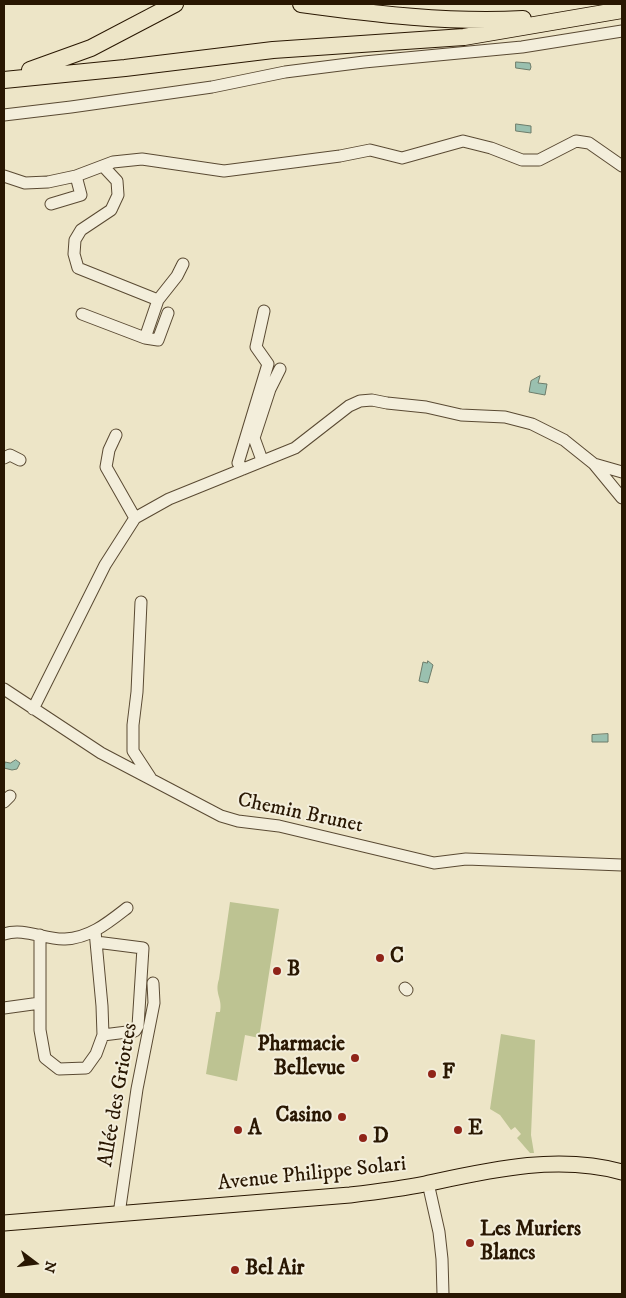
<!DOCTYPE html>
<html>
<head>
<meta charset="utf-8">
<style>
	body { margin:0 }
	#map { position:relative; width:626px; height:1298px; overflow:hidden; background:#ede5c7; font-family:"IM FELL DW Pica",serif }
	canvas { display:block }
	.frame { position:absolute; inset:0; border:5px solid #291702; pointer-events:none }
	.north { position:absolute; left:10px; top:1238px; width:50px; height:50px; -webkit-text-stroke:4px #f3eedb; paint-order:stroke; rotate:105deg; font-size:14px; font-weight:700; line-height:20px; text-align:center; color:#291702 }
	.north::after { content:''; display:block; margin:auto; width:18px; height:22px; background:#291702; clip-path:polygon(50% 0,100% 100%,50% 72%,0 100%) }
</style>
</head>
<body>
<div id="map">
<canvas width="626" height="1298"></canvas>
<div class="frame"></div>
<div class="north">N</div>
</div>
<script>
const g = document.querySelector('canvas').getContext('2d');
g.lineJoin = 'round';
function paint(path, color) { g.fillStyle = color; g.fill(path, 'evenodd'); }
function strokePath(path, color, width, dash) { g.strokeStyle = color; g.lineWidth = width; g.lineCap = dash ? 'butt' : 'round'; g.setLineDash(dash || []); g.stroke(path); }
function label(font, color, halo, rows, align = 'center') {
  g.font = font + ' "IM FELL DW Pica",serif'; g.lineWidth = 4; g.setLineDash([]); g.textBaseline = 'middle'; g.strokeStyle = halo; g.fillStyle = color; for (const [text, x, y, turn = 0] of rows) {
    g.save(); g.translate(x, y); g.rotate((+turn || 0) * Math.PI / 180); g.textAlign = isNaN(turn) ? turn : align; if (halo) g.strokeText(text, 0, 0); g.fillText(text, 0, 0); g.restore();
  }
}
const green = new Path2D(`
	M 230,902 L 279,909 L 259,1038 L 245,1035 L 237,1081 L 206,1074 L 216,1012 L 220,1012 C 223,998 214,994 219,979 Z
	M 501,1034 L 535,1040 L 531,1135 L 534,1153 L 530,1153 L 517,1138 L 521,1134 L 515,1127 L 511,1130 L 500,1115 L 490,1109 Z`);
const water = new Path2D(`
	M 516,62 L 530,63 L 531,67 L 530,70 L 516,68 Z
	M 516,124 L 531,126 L 531,133 L 516,131 Z
	M 540,376 L 538,383 L 547,384 L 545,395 L 529,392 L 531,381 Z
	M 428,661 L 433,665 L 428,683 L 419,681 L 423,662 L 427,663 Z
	M 608,734 L 608,742 L 592,742 L 592,735 Z
	M 16,760 L 20,763 L 17,769 L 12,770 L 4,768 L 5,762 L 10,763 Z`);
const minor = new Path2D(`
	M 4,115 L 71,107 L 212,87 L 285,72 L 364,62 L 522,47 L 622,31
	M 103,166 L 117,181 L 118,195 L 111,210 L 81,230 L 75,240 L 74,254 L 78,268 L 158,300 L 177,276 L 183,264
	M 4,176 L 25,183 L 48,182 L 76,176 L 113,162 L 142,159 L 224,171 L 340,156 L 370,150 L 402,158 L 463,141 L 491,148 L 522,160 L 539,160 L 576,141 L 589,143 L 622,166
	M 51,204 L 81,195 L 76,176
	M 82,314 L 145,338 L 158,300
	M 145,338 L 158,340 L 168,313
	M 116,435 L 109,450 L 106,467 L 135,518
	M 4,458 L 10,455 L 20,460
	M 262,460 L 254,438 L 270,389 L 280,369
	M 594,464 L 622,472
	M 243,469 L 238,463 L 268,364 L 256,347 L 264,311
	M 141,602 L 137,692 L 133,725 L 133,751 L 150,777
	M 4,689 L 101,753 L 221,816 L 238,821 L 279,826 L 434,863 L 466,859 L 622,865
	M 33,709 L 105,565 L 135,518 L 169,499 L 295,448 L 349,406 L 360,401 L 372,400 L 387,403 L 426,407 L 461,415 L 505,417 L 532,424 L 564,440 L 594,464 L 622,498
	M 4,802 L 10,796
	M 4,934 C 24,927 45,940 65,939 C 90,938 109,922 127,908
	M 40,935 L 40,1030 L 45,1058 L 59,1069 L 86,1068 L 96,1054 L 103,1035 L 102,1006 L 95,931
	M 96,942 L 143,948 L 138,1026 L 135,1031 L 103,1035
	M 405,988 L 407,990
	M 4,1008 L 40,1003
	M 428,1183 L 439,1232 L 442,1259 L 443,1294
	M 119,1214 L 137,1089 L 154,1003 L 153,983`);
const major = new Path2D(`
	M 4,1223 L 350,1195 C 375,1192 400,1189 425,1184 C 490,1170 557,1154 622,1172`);
const highway = new Path2D(`
	M 301,4 C 374,14 449,23 523,19
	M 30,70 L 91,48 L 175,4
	M 4,80 L 125,68 L 273,50 L 464,37 L 622,10`);
const markers = [
	[380,958,5,"#8f2418"],
	[277,971,5,"#8f2418"],
	[355,1058,5,"#8f2418"],
	[432,1074,5,"#8f2418"],
	[342,1117,5,"#8f2418"],
	[238,1130,5,"#8f2418"],
	[458,1130,5,"#8f2418"],
	[363,1138,5,"#8f2418"],
	[470,1243,5,"#8f2418"],
	[235,1270,5,"#8f2418"]
];
const streetNames = [
	["Chemin Brunet",300,814,12],
	["Allée des Griottes",119,1095,-80],
	["Avenue Philippe Solari",312,1175,-6]
];
const poiNames = [
	["C",390,958],
	["B",287,971],
	["Pharmacie",345,1046,"right"],
	["Bellevue",345,1070,"right"],
	["F",442,1074],
	["Casino",332,1117,"right"],
	["A",248,1130],
	["E",468,1130],
	["D",373,1138],
	["Les Muriers",480,1231],
	["Blancs",480,1255],
	["Bel Air",245,1270]
];
paint(green, '#bdc392');
paint(water, '#9ac0af');
strokePath(water, '#6d7c6a', 1);
strokePath(minor, '#5a4a33', 13);
strokePath(major, '#291702', 17);
strokePath(highway, '#291702', 18);
strokePath(minor, '#f3eedb', 11);
strokePath(major, '#ede5c7', 15);
strokePath(highway, '#ede5c7', 16);
for (const [x, y, r, color] of markers) { const dot = new Path2D(); dot.arc(x, y, r, 0, 2 * Math.PI); g.fillStyle = color; g.fill(dot); strokePath(dot, '#f3eedb', 2); }
label('21px', '#291702', '#f3eedb', streetNames);
label('bold 21px', '#291702', '#f3eedb', poiNames, 'left');
</script>
</body>
</html>
